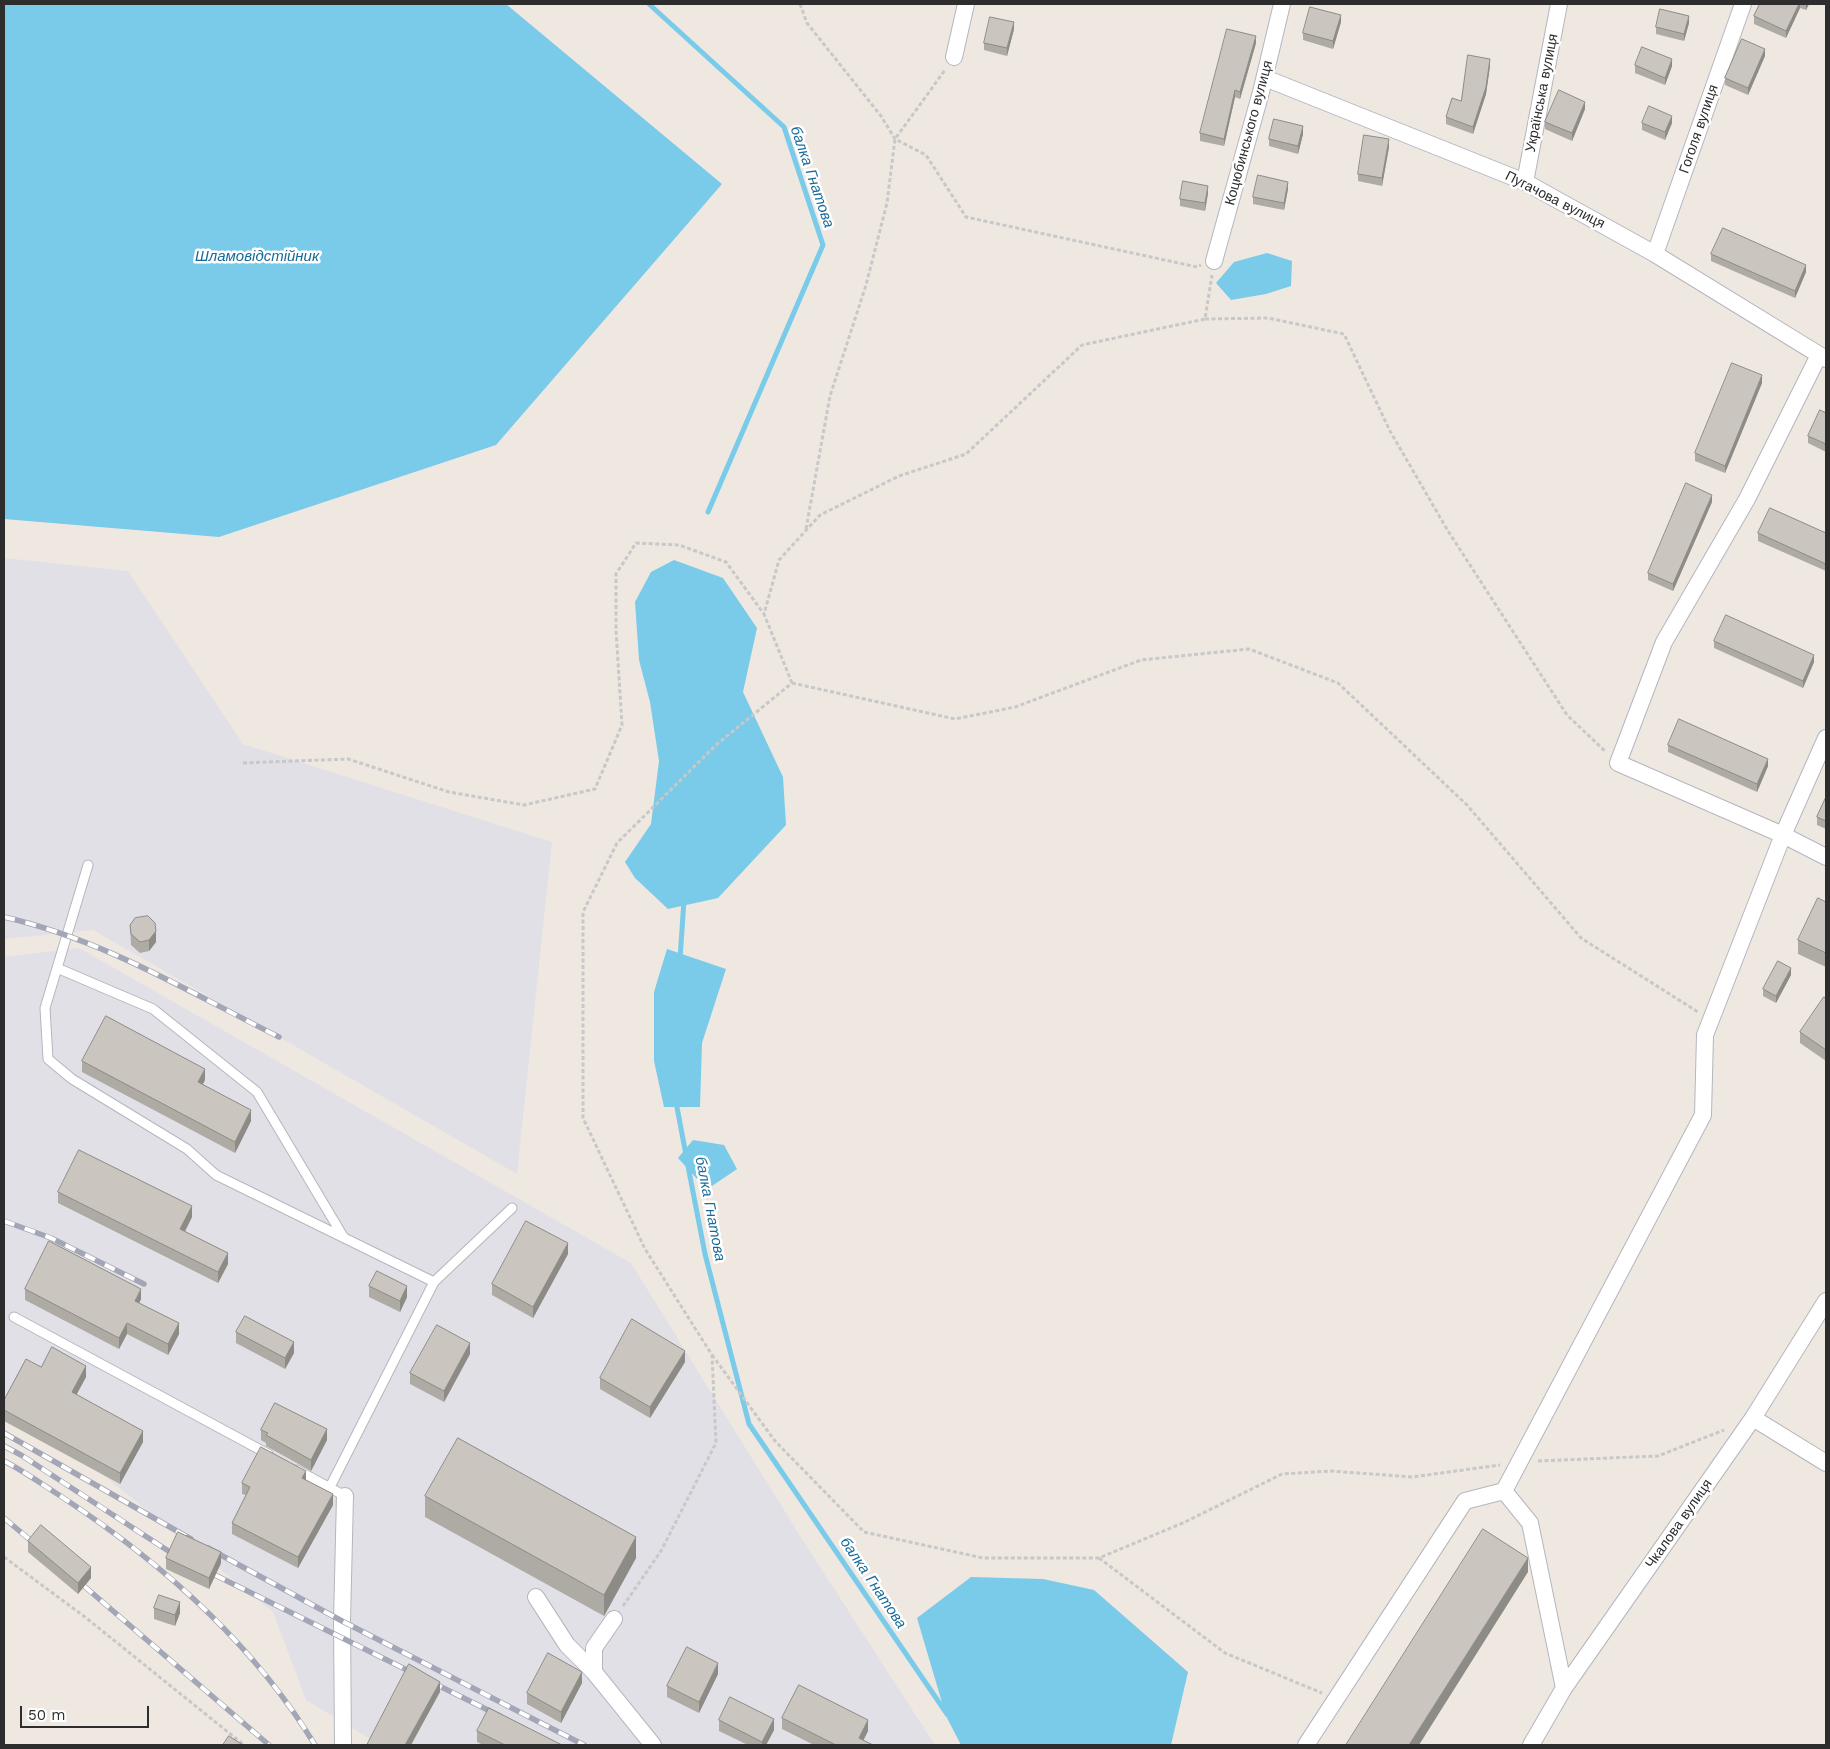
<!DOCTYPE html>
<html>
<head>
<meta charset="utf-8">
<style>
	body { margin:0 }
	#map { position:relative; width:1830px; height:1749px; overflow:hidden; background:#eee8e1; font-family:"Work Sans",sans-serif }
	canvas { display:block }
	.frame { position:absolute; inset:0; border:5px solid #2d2d2d; pointer-events:none }
	.scale { position:absolute; left:20px; top:1706px; width:129px; height:22px; box-sizing:border-box; border:2px solid #2d2d2d; border-top:0; padding-left:6px; font-size:15px; line-height:18px; white-space:nowrap; color:#2d2d2d; -webkit-text-stroke:4px #fff; paint-order:stroke }
</style>
</head>
<body>
<div id="map">
<canvas width="1830" height="1749"></canvas>
<div class="frame"></div>
<div class="scale">50 m</div>
</div>
<script>
const g = document.querySelector('canvas').getContext('2d');
g.lineJoin = 'round';
function paint(path, color) { g.fillStyle = color; g.fill(path, 'evenodd'); }
function strokePath(path, color, width, dash) { g.strokeStyle = color; g.lineWidth = width; g.lineCap = dash ? 'butt' : 'round'; g.setLineDash(dash || []); g.stroke(path); }
function label(font, color, halo, rows, align = 'center') {
  g.font = font + ' "Work Sans",sans-serif'; g.lineWidth = 5; g.setLineDash([]); g.textBaseline = 'middle'; g.strokeStyle = halo; g.fillStyle = color; for (const [text, x, y, turn = 0] of rows) {
    g.save(); g.translate(x, y); g.rotate((+turn || 0) * Math.PI / 180); g.textAlign = isNaN(turn) ? turn : align; if (halo) g.strokeText(text, 0, 0); g.fillText(text, 0, 0); g.restore();
  }
}
const industrial = new Path2D(`
	M 4,558 L 128,571 L 243,744 L 552,842 L 517,1174 L 93,930 L 4,939 Z
	M 79,948 L 631,1263 L 800,1536 L 935,1745 L 380,1745 L 306,1700 L 273,1612 L 50,1432 L 4,1408 L 4,957 Z`);
const water = new Path2D(`
	M 4,4 L 506,4 L 722,184 L 496,445 L 219,537 L 4,519 Z
	M 1267,253 L 1292,261 L 1291,286 L 1266,294 L 1231,300 L 1216,283 L 1234,262 Z
	M 674,560 L 723,578 L 757,628 L 743,692 L 783,777 L 786,825 L 718,898 L 668,909 L 635,878 L 625,862 L 651,824 L 659,761 L 650,702 L 639,660 L 635,602 L 651,572 Z
	M 667,949 L 726,969 L 702,1043 L 700,1107 L 664,1107 L 654,1061 L 654,992 Z
	M 693,1140 L 724,1145 L 737,1169 L 712,1186 L 698,1180 L 678,1158 Z
	M 971,1577 L 1043,1579 L 1094,1590 L 1188,1672 L 1171,1745 L 961,1745 L 946,1716 L 917,1618 Z`);
const stream = new Path2D(`
	M 649,4 L 784,127 L 823,245 L 708,512
	M 680,959 L 684,900
	M 676,1102 L 686,1155
	M 688,1166 L 705,1254 L 749,1424 L 947,1714`);
const path = new Path2D(`
	M 800,4 L 807,23 L 881,116 L 895,139 L 926,155 L 966,217 L 1197,267 L 1201,265
	M 1205,319 L 1268,318 L 1344,334 L 1390,431 L 1448,531 L 1567,715 L 1606,752
	M 806,529 L 830,396 L 866,285 L 887,203 L 895,139 L 945,70
	M 792,683 L 764,614 L 779,560 L 820,515 L 899,476 L 966,454 L 1082,345 L 1205,319 L 1212,275
	M 792,683 L 955,719 L 1015,707 L 1141,660 L 1249,649 L 1338,683 L 1467,805 L 1581,938 L 1698,1012
	M 243,763 L 348,759 L 449,792 L 524,805 L 595,789 L 622,725 L 616,630 L 616,574 L 636,543 L 679,545 L 726,562 L 764,614
	M 712,1355 L 775,1441 L 864,1532 L 983,1558 L 1099,1558 L 1185,1522 L 1282,1474 L 1331,1471 L 1412,1477 L 1500,1465
	M 1538,1461 L 1658,1456 L 1724,1430
	M 4,1557 L 85,1617 L 244,1745
	M 1099,1558 L 1225,1653 L 1322,1693
	M 623,1606 L 661,1551 L 716,1443 L 712,1355 L 645,1249 L 583,1118 L 583,912 L 617,843 L 716,745 L 792,683`);
const lane = new Path2D(`
	M 88,865 L 45,1008 L 48,1059 L 72,1079 L 187,1149 L 216,1175 L 434,1282
	M 57,968 L 153,1009 L 257,1092 L 344,1238
	M 14,1317 L 268,1454
	M 297,1470 L 345,1496
	M 330,1487 L 434,1282 L 512,1208`);
const street = new Path2D(`
	M 954,57 L 966,4
	M 1265,78 L 1525,182 L 1655,254 L 1826,359
	M 1525,182 L 1559,4
	M 1655,254 L 1743,4
	M 1214,261 L 1261,92 L 1282,4
	M 1819,355 L 1747,499 L 1664,642 L 1618,763 L 1783,835 L 1826,857
	M 1753,1418 L 1826,1463
	M 536,1597 L 567,1645 L 594,1672
	M 614,1619 L 594,1648 L 594,1672 L 653,1745
	M 1564,1688 L 1530,1523 L 1504,1491 L 1703,1115 L 1705,1035 L 1783,835 L 1826,738
	M 343,1745 L 342,1621 L 345,1496
	M 1306,1745 L 1465,1501 L 1504,1491
	M 1531,1745 L 1564,1688 L 1753,1418 L 1826,1301`);
const rail = new Path2D(`
	M 4,917 C 102,939 189,992 279,1037
	M 4,1221 L 51,1238 L 144,1284
	M 4,1433 L 191,1539
	M 4,1446 L 21,1455 L 173,1554
	M 4,1461 C 24,1471 43,1485 62,1497 C 161,1562 253,1643 315,1745
	M 4,1518 L 35,1544
	M 208,1548 L 342,1621 L 584,1745
	M 215,1575 L 500,1716
	M 84,1586 L 269,1745`);
const wall = new Path2D(`
	M 1760,4 L 1809,4 L 1806,10 L 1800,8 L 1786,38 L 1754,24 L 1754,16 Z
	M 1341,22 L 1333,49 L 1303,40 L 1303,33 Z
	M 1689,23 L 1684,41 L 1656,34 L 1656,27 Z
	M 1014,29 L 1007,56 L 984,50 L 984,43 Z
	M 1256,43 L 1240,99 L 1235,97 L 1224,146 L 1200,141 L 1200,133 Z
	M 1765,56 L 1748,95 L 1725,85 L 1725,78 Z
	M 1635,65 L 1672,66 L 1665,85 L 1635,73 Z
	M 1490,66 L 1486,94 L 1473,134 L 1446,124 L 1446,117 L 1461,101 Z
	M 1585,109 L 1572,141 L 1545,129 L 1545,122 Z
	M 1642,123 L 1672,123 L 1665,140 L 1642,130 Z
	M 1303,134 L 1298,154 L 1269,146 L 1269,139 Z
	M 1389,147 L 1382,186 L 1358,181 L 1358,174 Z
	M 1288,189 L 1284,210 L 1253,204 L 1253,197 Z
	M 1208,193 L 1205,211 L 1180,206 L 1180,199 Z
	M 1711,254 L 1806,272 L 1795,298 L 1711,261 Z
	M 1762,383 L 1725,473 L 1695,461 L 1695,453 Z
	M 1826,413 L 1826,452 L 1808,443 L 1808,436 Z
	M 1712,502 L 1673,591 L 1648,580 L 1648,573 Z
	M 1758,533 L 1826,533 L 1826,571 L 1758,541 Z
	M 1714,641 L 1814,662 L 1803,688 L 1714,648 Z
	M 1668,745 L 1768,766 L 1757,792 L 1668,752 Z
	M 1826,797 L 1826,829 L 1817,825 L 1817,817 Z
	M 1826,902 L 1826,967 L 1798,954 L 1798,940 Z
	M 130,925 L 156,942 L 149,951 L 140,953 L 131,945 Z
	M 1791,975 L 1776,1003 L 1763,996 L 1763,989 Z
	M 1826,999 L 1826,1061 L 1800,1043 L 1800,1032 Z
	M 82,1061 L 205,1080 L 203,1084 L 251,1121 L 235,1153 L 82,1072 Z
	M 58,1192 L 192,1217 L 185,1232 L 228,1264 L 218,1283 L 58,1203 Z
	M 568,1254 L 533,1318 L 492,1295 L 492,1284 Z
	M 369,1286 L 407,1297 L 400,1312 L 369,1297 Z
	M 25,1289 L 141,1299 L 139,1303 L 179,1334 L 168,1355 L 127,1334 L 119,1349 L 25,1300 Z
	M 236,1332 L 294,1353 L 285,1369 L 236,1343 Z
	M 470,1354 L 444,1402 L 410,1384 L 410,1373 Z
	M 685,1362 L 650,1418 L 600,1389 L 600,1378 Z
	M 41,1367 L 86,1377 L 76,1395 L 143,1442 L 120,1484 L 4,1421 L 4,1400 Z
	M 261,1430 L 327,1440 L 311,1471 L 266,1446 L 266,1443 L 261,1440 Z
	M 306,1480 L 333,1505 L 298,1568 L 232,1534 L 232,1523 L 246,1495 L 242,1494 L 242,1483 Z
	M 425,1496 L 636,1558 L 604,1616 L 425,1517 Z
	M 28,1541 L 91,1578 L 78,1594 L 28,1552 Z
	M 166,1558 L 221,1563 L 209,1589 L 166,1569 Z
	M 154,1608 L 180,1613 L 175,1626 L 154,1619 Z
	M 718,1674 L 699,1713 L 667,1697 L 667,1686 Z
	M 582,1683 L 561,1723 L 527,1704 L 527,1693 Z
	M 782,1718 L 868,1731 L 863,1740 L 873,1745 L 814,1745 L 782,1729 Z
	M 719,1720 L 774,1730 L 766,1745 L 748,1745 L 719,1731 Z
	M 477,1731 L 562,1745 L 483,1745 L 477,1742 Z`);
const shadedWall = new Path2D(`
	M 1799,4 L 1800,4 L 1800,8 L 1786,38 L 1786,31 Z
	M 1806,4 L 1809,4 L 1806,10 Z
	M 1341,15 L 1341,22 L 1333,49 L 1333,41 Z
	M 1689,16 L 1689,23 L 1684,41 L 1684,34 Z
	M 1014,22 L 1014,29 L 1007,56 L 1007,48 Z
	M 1256,36 L 1256,43 L 1240,99 L 1240,92 Z
	M 1765,49 L 1765,56 L 1748,95 L 1748,88 Z
	M 1490,59 L 1490,66 L 1486,94 L 1473,134 L 1473,127 Z
	M 1672,59 L 1672,66 L 1665,85 L 1665,78 Z
	M 1235,90 L 1235,97 L 1224,146 L 1224,139 Z
	M 1585,102 L 1585,109 L 1572,141 L 1572,133 Z
	M 1672,116 L 1672,123 L 1665,140 L 1665,132 Z
	M 1303,126 L 1303,134 L 1298,154 L 1298,146 Z
	M 1389,139 L 1389,147 L 1382,186 L 1382,178 Z
	M 1288,182 L 1288,189 L 1284,210 L 1284,203 Z
	M 1208,186 L 1208,193 L 1205,211 L 1205,203 Z
	M 1806,265 L 1806,272 L 1795,298 L 1795,291 Z
	M 1762,375 L 1762,383 L 1725,473 L 1725,466 Z
	M 1712,495 L 1712,502 L 1673,591 L 1673,584 Z
	M 1814,655 L 1814,662 L 1803,688 L 1803,681 Z
	M 1768,759 L 1768,766 L 1757,792 L 1757,784 Z
	M 156,931 L 156,942 L 149,951 L 149,940 Z
	M 1791,968 L 1791,975 L 1776,1003 L 1776,996 Z
	M 205,1069 L 205,1080 L 198,1093 L 198,1082 Z
	M 251,1110 L 251,1121 L 235,1153 L 235,1142 Z
	M 192,1206 L 192,1217 L 180,1240 L 180,1229 Z
	M 568,1243 L 568,1254 L 533,1318 L 533,1307 Z
	M 228,1253 L 228,1264 L 218,1283 L 218,1272 Z
	M 407,1286 L 407,1297 L 400,1312 L 400,1301 Z
	M 141,1289 L 141,1299 L 135,1312 L 135,1301 Z
	M 127,1323 L 127,1334 L 119,1349 L 119,1338 Z
	M 179,1323 L 179,1334 L 168,1355 L 168,1344 Z
	M 294,1342 L 294,1353 L 285,1369 L 285,1358 Z
	M 470,1343 L 470,1354 L 444,1402 L 444,1391 Z
	M 685,1351 L 685,1362 L 650,1418 L 650,1407 Z
	M 86,1366 L 86,1377 L 72,1403 L 72,1392 Z
	M 327,1429 L 327,1440 L 311,1471 L 311,1460 Z
	M 143,1431 L 143,1442 L 120,1484 L 120,1473 Z
	M 306,1471 L 306,1482 L 302,1478 Z
	M 333,1494 L 333,1505 L 298,1568 L 298,1557 Z
	M 636,1537 L 636,1558 L 604,1616 L 604,1595 Z
	M 221,1552 L 221,1563 L 209,1589 L 209,1578 Z
	M 1528,1558 L 1528,1572 L 1419,1745 L 1409,1745 Z
	M 91,1567 L 91,1578 L 78,1594 L 78,1583 Z
	M 180,1602 L 180,1613 L 175,1626 L 175,1615 Z
	M 718,1663 L 718,1674 L 699,1713 L 699,1702 Z
	M 582,1672 L 582,1683 L 561,1723 L 561,1712 Z
	M 440,1682 L 440,1692 L 411,1745 L 405,1745 Z
	M 774,1719 L 774,1730 L 766,1745 L 762,1745 L 762,1742 Z
	M 868,1720 L 868,1731 L 861,1745 L 859,1738 Z`);
const building = new Path2D(`
	M 1760,4 L 1799,4 L 1786,31 L 1754,16 Z
	M 1310,7 L 1341,15 L 1333,41 L 1303,33 Z
	M 1660,9 L 1689,16 L 1684,34 L 1656,27 Z
	M 990,17 L 1014,22 L 1007,48 L 984,43 Z
	M 1227,29 L 1256,36 L 1240,92 L 1235,90 L 1224,139 L 1200,133 Z
	M 1742,39 L 1765,49 L 1748,88 L 1725,78 Z
	M 1642,47 L 1672,59 L 1665,78 L 1635,65 Z
	M 1468,55 L 1490,59 L 1486,87 L 1473,127 L 1446,117 L 1452,98 L 1461,101 Z
	M 1559,90 L 1585,102 L 1572,133 L 1545,122 Z
	M 1649,106 L 1672,116 L 1665,132 L 1642,123 Z
	M 1274,119 L 1303,126 L 1298,146 L 1269,139 Z
	M 1364,135 L 1389,139 L 1382,178 L 1358,174 Z
	M 1258,175 L 1288,182 L 1284,203 L 1253,197 Z
	M 1183,181 L 1208,186 L 1205,203 L 1180,199 Z
	M 1723,228 L 1806,265 L 1795,291 L 1711,254 Z
	M 1732,363 L 1762,375 L 1725,466 L 1695,453 Z
	M 1820,410 L 1826,413 L 1826,444 L 1808,436 Z
	M 1686,483 L 1712,495 L 1673,584 L 1648,573 Z
	M 1770,508 L 1826,533 L 1826,564 L 1758,533 Z
	M 1726,615 L 1814,655 L 1803,681 L 1714,641 Z
	M 1679,719 L 1768,759 L 1757,784 L 1668,745 Z
	M 1826,797 L 1826,821 L 1817,817 Z
	M 1818,898 L 1826,902 L 1826,953 L 1798,940 Z
	M 148,916 L 155,923 L 156,931 L 149,940 L 140,942 L 131,934 L 130,925 L 135,918 Z
	M 1778,961 L 1791,968 L 1776,996 L 1763,989 Z
	M 1824,997 L 1826,999 L 1826,1050 L 1800,1032 Z
	M 106,1016 L 205,1069 L 198,1082 L 251,1110 L 235,1142 L 82,1061 Z
	M 79,1150 L 192,1206 L 180,1229 L 228,1253 L 218,1272 L 58,1192 Z
	M 526,1221 L 568,1243 L 533,1307 L 492,1284 Z
	M 49,1241 L 141,1289 L 135,1301 L 179,1323 L 168,1344 L 127,1323 L 119,1338 L 25,1289 Z
	M 377,1271 L 407,1286 L 400,1301 L 369,1286 Z
	M 245,1316 L 294,1342 L 285,1358 L 236,1332 Z
	M 632,1319 L 685,1351 L 650,1407 L 600,1378 Z
	M 437,1325 L 470,1343 L 444,1391 L 410,1373 Z
	M 52,1347 L 86,1366 L 72,1392 L 143,1431 L 120,1473 L 4,1410 L 4,1400 L 26,1359 L 41,1367 Z
	M 275,1403 L 327,1429 L 311,1460 L 266,1435 L 268,1433 L 261,1430 Z
	M 458,1438 L 636,1537 L 604,1595 L 425,1496 Z
	M 261,1447 L 306,1471 L 302,1478 L 333,1494 L 298,1557 L 232,1523 L 250,1487 L 242,1483 Z
	M 41,1525 L 91,1567 L 78,1583 L 28,1541 Z
	M 1483,1529 L 1528,1558 L 1409,1745 L 1346,1745 Z
	M 178,1532 L 221,1552 L 209,1578 L 166,1558 Z
	M 159,1595 L 180,1602 L 175,1615 L 154,1608 Z
	M 687,1647 L 718,1663 L 699,1702 L 667,1686 Z
	M 548,1653 L 582,1672 L 561,1712 L 527,1693 Z
	M 409,1664 L 440,1682 L 405,1745 L 367,1745 Z
	M 799,1685 L 868,1720 L 859,1738 L 873,1745 L 836,1745 L 782,1718 Z
	M 730,1697 L 774,1719 L 762,1742 L 719,1720 Z
	M 489,1708 L 562,1745 L 505,1745 L 477,1731 Z
	M 229,1736 L 243,1745 L 223,1745 Z`);
const streetNames = [
	["Українська вулиця",1542,93,-79],
	["Гоголя вулиця",1699,129,-71],
	["Коцюбинського вулиця",1249,133,-75],
	["Пугачова вулиця",1555,200,27],
	["Чкалова вулиця",1679,1524,-55]
];
const waterNames = [
	["балка Гнатова",812,177,71],
	["Шламовідстійник",257,257],
	["балка Гнатова",710,1209,79],
	["балка Гнатова",873,1583,56]
];
paint(industrial, '#e2e0e7');
paint(water, '#7acae9');
strokePath(stream, '#7acae9', 5);
strokePath(lane, '#b4b6bf', 11);
strokePath(street, '#b4b6bf', 18);
strokePath(path, '#c8c8c8', 3, [4, 2.5]);
strokePath(lane, '#fff', 9);
strokePath(street, '#fff', 16);
strokePath(rail, '#a3a6b6', 5.5);
strokePath(rail, '#fff', 4, [11]);
paint(wall, '#aeaaa4');
paint(shadedWall, '#8d8b86');
paint(building, '#cac6bf');
strokePath(building, '#8d8b86', 1);
label('14px', '#2d2d2d', '#fff', streetNames);
label('italic 15px', '#156a99', '#fff', waterNames);
</script>
</body>
</html>
